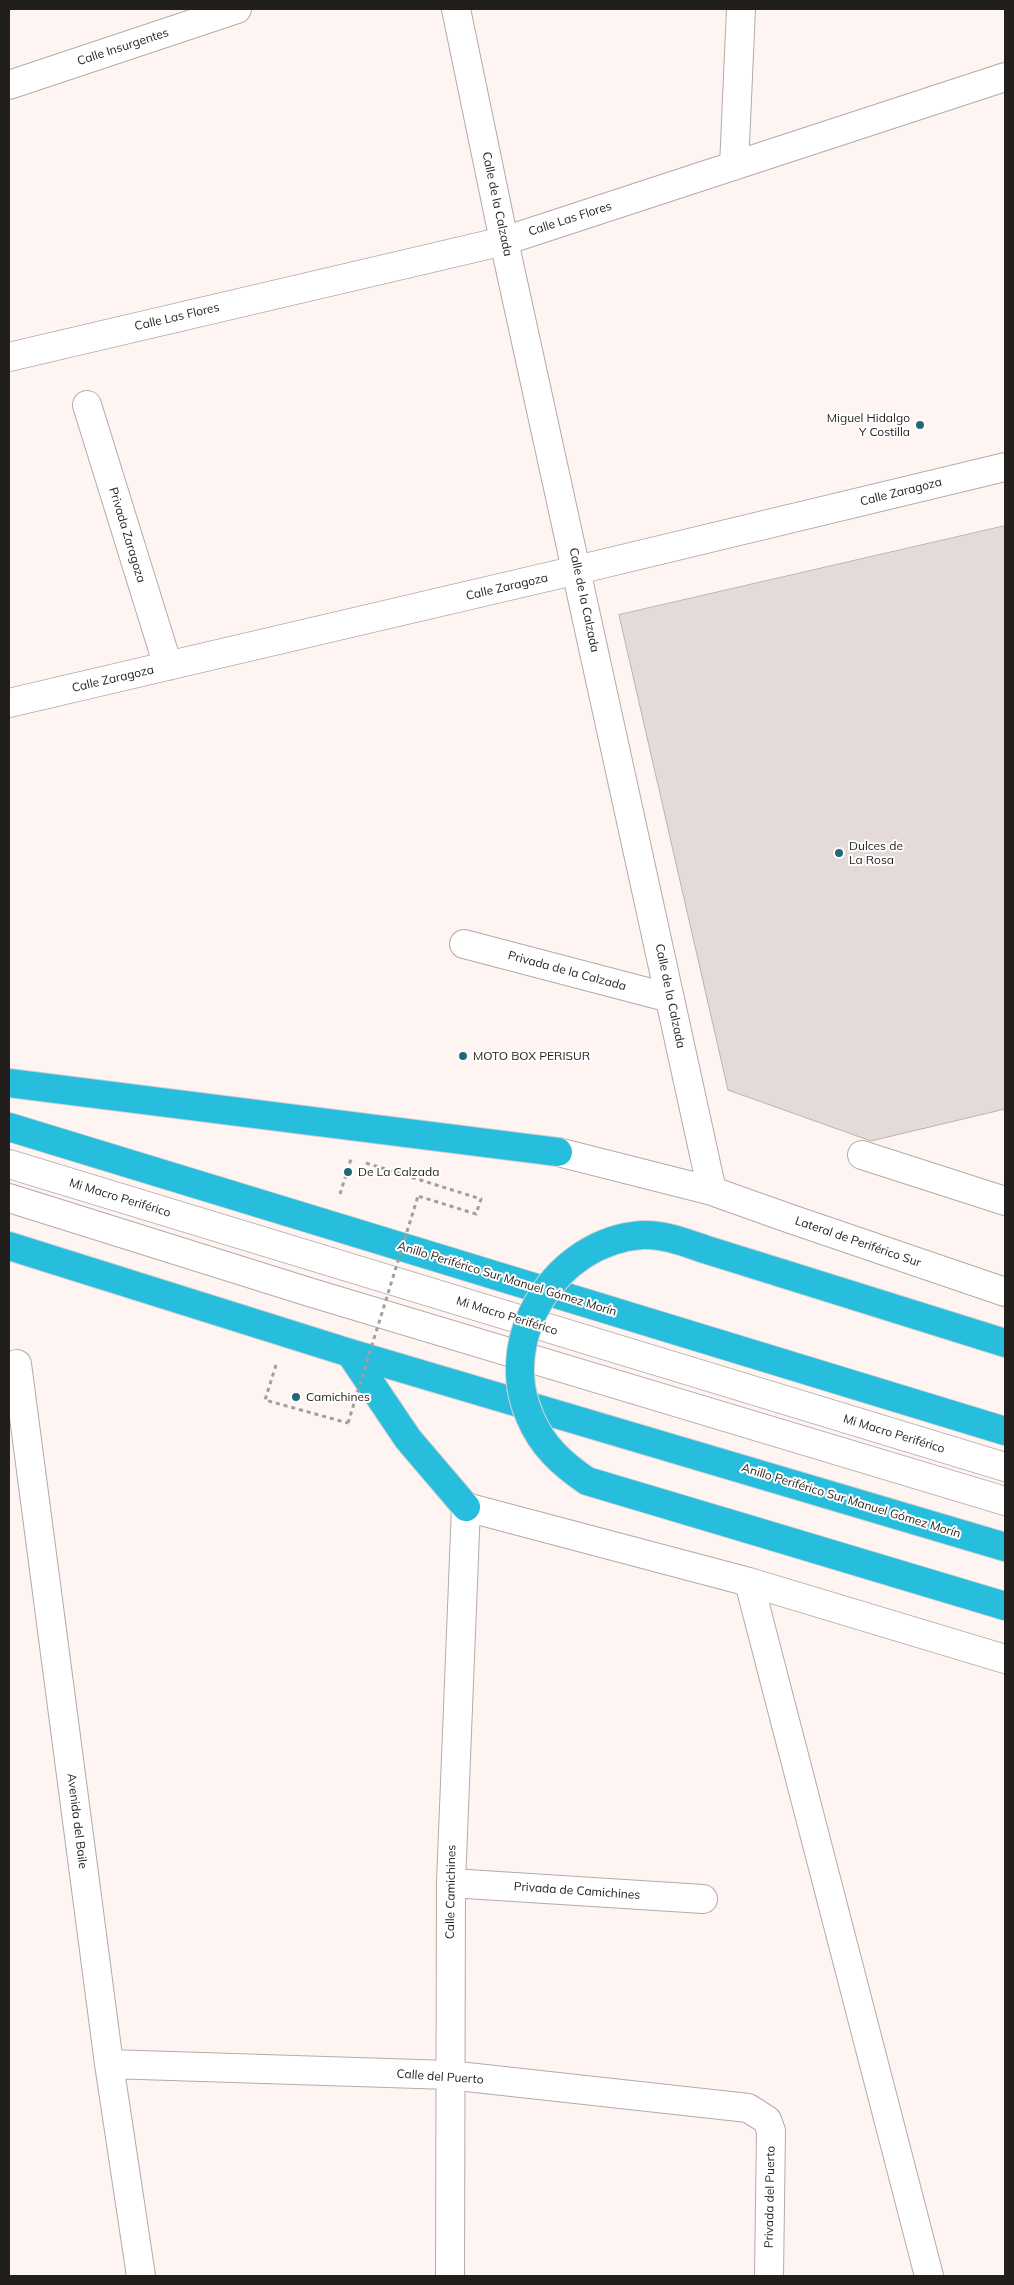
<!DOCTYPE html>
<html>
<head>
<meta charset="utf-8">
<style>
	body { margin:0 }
	#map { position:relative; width:1014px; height:2285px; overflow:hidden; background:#fef5f3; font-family:Mulish,sans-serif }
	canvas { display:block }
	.frame { position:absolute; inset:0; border:10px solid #211e1c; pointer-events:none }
</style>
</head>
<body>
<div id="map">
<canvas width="1014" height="2285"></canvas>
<div class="frame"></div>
</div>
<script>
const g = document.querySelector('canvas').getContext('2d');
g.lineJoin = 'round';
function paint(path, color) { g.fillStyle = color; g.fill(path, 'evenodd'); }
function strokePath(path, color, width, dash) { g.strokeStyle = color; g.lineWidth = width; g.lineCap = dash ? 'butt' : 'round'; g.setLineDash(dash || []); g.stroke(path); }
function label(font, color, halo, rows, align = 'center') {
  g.font = font + ' Mulish,sans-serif'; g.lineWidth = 4; g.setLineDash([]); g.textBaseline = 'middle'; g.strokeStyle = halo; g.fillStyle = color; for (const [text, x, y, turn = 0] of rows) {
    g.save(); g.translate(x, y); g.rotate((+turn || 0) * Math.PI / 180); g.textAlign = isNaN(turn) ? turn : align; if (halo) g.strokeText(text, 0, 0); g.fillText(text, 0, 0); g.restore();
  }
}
const building = new Path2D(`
	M 1005,526 L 1005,1109 L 871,1141 L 728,1090 L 619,615 Z`);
const path = new Path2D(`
	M 366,1163 L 481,1199 L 476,1214 L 418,1196
	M 340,1194 L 351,1159
	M 276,1365 L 265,1400 L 348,1423`);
const minor = new Path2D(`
	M 456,9 L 504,241 L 712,1191
	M 9,85 L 237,9
	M 734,166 L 741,9
	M 9,357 L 504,241 L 1005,77
	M 87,405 L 168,666
	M 9,703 L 577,570 L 1005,467
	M 464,944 L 670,998
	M 558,1152 L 712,1191 L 788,1218 L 1005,1292
	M 862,1155 L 1005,1201
	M 9,1164 L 1005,1467
	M 9,1198 L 309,1292 L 1005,1501
	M 17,1364 L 109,2064 L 141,2276
	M 749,1582 L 929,2276
	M 451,1883 L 703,1899
	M 109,2064 L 449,2075 L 748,2108 L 767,2120 L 771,2131 L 769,2276
	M 450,2276 L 451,1883 L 466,1507 L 749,1582 L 1005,1659`);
const highway = new Path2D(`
	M 9,1083 L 558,1152
	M 9,1127 L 1005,1431
	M 9,1246 L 350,1353 L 1005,1547
	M 781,1273 L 1005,1343
	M 350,1353 L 408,1439 L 466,1507
	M 748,1529 L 1005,1606`);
const pathBridge = new Path2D(`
	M 348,1423 L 418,1196`);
const highwayBridge = new Path2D(`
	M 748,1529 L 587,1481 C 562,1464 542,1446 530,1417 C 495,1338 556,1241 642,1235 C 663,1234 684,1242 704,1249 C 730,1257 755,1265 781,1273`);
const markers = [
	[920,425,5,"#236878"],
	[839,853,5,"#236878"],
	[463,1056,5,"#236878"],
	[348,1172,5,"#236878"],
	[296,1397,5,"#236878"]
];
const streetNames = [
	["Calle Insurgentes",123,47,-18],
	["Calle de la Calzada",497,204,78],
	["Calle Las Flores",570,219,-18],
	["Calle Las Flores",177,317,-13],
	["Calle Zaragoza",901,492,-14],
	["Privada Zaragoza",127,535,73],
	["Calle Zaragoza",507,587,-13],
	["Calle de la Calzada",584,600,78],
	["Calle Zaragoza",113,679,-13],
	["Privada de la Calzada",567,971,15],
	["Calle de la Calzada",670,996,78],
	["Mi Macro Periférico",120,1198,17],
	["Lateral de Periférico Sur",858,1242,19],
	["Anillo Periférico Sur Manuel Gómez Morín",507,1279,17],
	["Mi Macro Periférico",507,1316,17],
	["Mi Macro Periférico",894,1434,17],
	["Anillo Periférico Sur Manuel Gómez Morín",851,1501,17],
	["Avenida del Baile",77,1821,83],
	["Privada de Camichines",577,1891,4],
	["Calle Camichines",451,1892,-89],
	["Calle del Puerto",440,2077,4],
	["Privada del Puerto",770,2197,-89]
];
const poiNames = [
	["Miguel Hidalgo",910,418,"right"],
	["Y Costilla",910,432,"right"],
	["Dulces de",849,846],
	["La Rosa",849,860],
	["MOTO BOX PERISUR",473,1056],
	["De La Calzada",358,1172],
	["Camichines",306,1397]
];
paint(building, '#e4dad7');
strokePath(building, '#bcb2af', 1);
strokePath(minor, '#b4aba8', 30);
strokePath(highway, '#d3d2d2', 30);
strokePath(path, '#a39d9b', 3, [4, 4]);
strokePath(minor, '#fff', 28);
strokePath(highway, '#27bede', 28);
strokePath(highwayBridge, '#d3d2d2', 30, []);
strokePath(pathBridge, '#a39d9b', 3, [4, 4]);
strokePath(highwayBridge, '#27bede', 28);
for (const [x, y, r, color] of markers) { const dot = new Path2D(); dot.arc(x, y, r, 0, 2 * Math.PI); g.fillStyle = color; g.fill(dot); strokePath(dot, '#fff', 2); }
label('12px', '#211e1c', '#fff', streetNames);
label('12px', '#211e1c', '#fff', poiNames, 'left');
</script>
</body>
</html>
